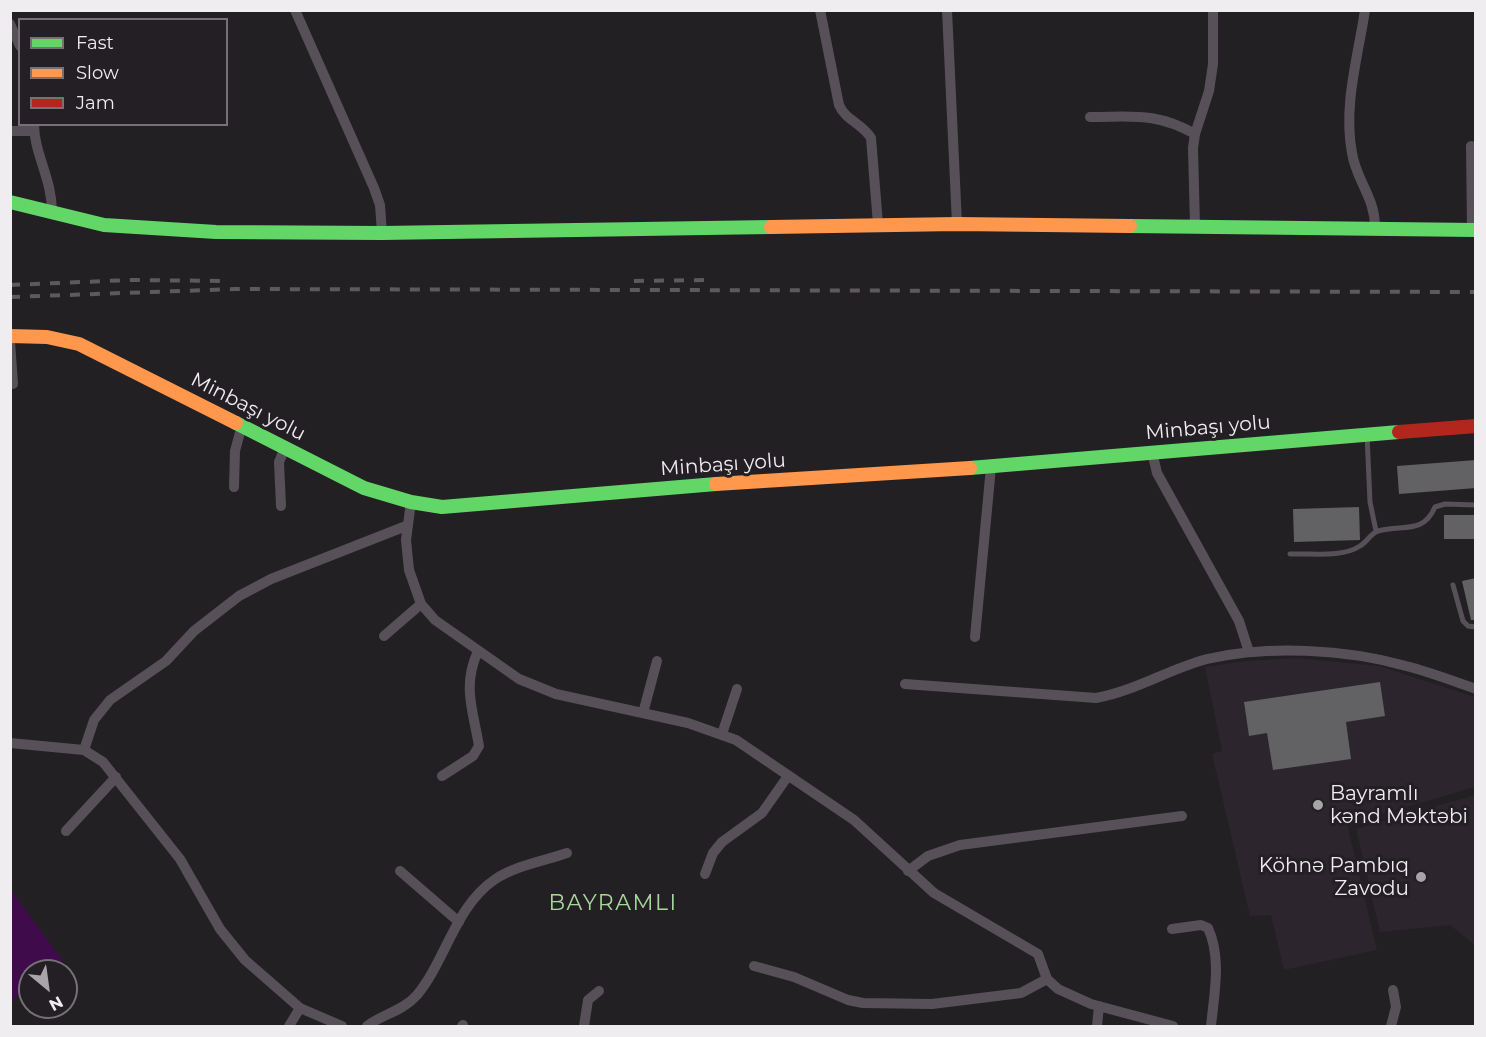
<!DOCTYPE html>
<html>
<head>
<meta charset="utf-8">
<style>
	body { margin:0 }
	#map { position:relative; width:1486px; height:1037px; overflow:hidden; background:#222023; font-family:Montserrat,sans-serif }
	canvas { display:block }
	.frame { position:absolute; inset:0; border:12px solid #efedf0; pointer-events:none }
	.legend { position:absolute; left:18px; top:18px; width:210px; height:108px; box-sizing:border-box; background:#231f24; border:2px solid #757176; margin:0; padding:8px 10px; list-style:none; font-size:18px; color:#efedf0 }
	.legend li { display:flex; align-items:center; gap:12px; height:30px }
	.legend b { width:30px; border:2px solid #757176 }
	.north { position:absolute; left:18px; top:959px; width:60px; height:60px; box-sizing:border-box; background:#231f24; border:2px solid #757176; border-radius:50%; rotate:151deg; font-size:16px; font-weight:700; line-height:24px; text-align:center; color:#efedf0 }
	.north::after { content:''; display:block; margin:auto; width:21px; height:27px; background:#a7a5a8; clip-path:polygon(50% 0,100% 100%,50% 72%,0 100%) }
</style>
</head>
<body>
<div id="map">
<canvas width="1486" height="1037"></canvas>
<div class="frame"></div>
<ul class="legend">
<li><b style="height:8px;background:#63d668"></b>Fast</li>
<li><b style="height:8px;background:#ff974d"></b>Slow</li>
<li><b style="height:8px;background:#b3261e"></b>Jam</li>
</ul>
<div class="north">N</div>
</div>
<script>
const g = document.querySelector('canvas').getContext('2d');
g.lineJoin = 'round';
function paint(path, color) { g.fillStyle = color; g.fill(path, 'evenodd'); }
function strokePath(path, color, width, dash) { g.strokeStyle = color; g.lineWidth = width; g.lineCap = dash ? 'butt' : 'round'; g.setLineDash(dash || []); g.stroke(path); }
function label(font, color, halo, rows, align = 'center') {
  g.font = font + ' Montserrat,sans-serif'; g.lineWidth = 6; g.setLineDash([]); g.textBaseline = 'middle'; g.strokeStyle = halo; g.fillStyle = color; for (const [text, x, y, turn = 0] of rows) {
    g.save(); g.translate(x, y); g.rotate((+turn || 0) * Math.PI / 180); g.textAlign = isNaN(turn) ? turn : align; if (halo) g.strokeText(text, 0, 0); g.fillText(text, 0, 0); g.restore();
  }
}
const built = new Path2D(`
	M 1298,658 L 1379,666 L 1475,697 L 1475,787 L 1347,824 L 1377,950 L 1284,970 L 1271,915 L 1250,916 L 1212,754 L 1222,751 L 1205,667 L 1245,661 Z
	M 1475,795 L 1475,945 L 1450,925 L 1380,932 L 1356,829 Z`);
const green = new Path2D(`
	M 11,890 L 63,961 L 50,971 L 30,971 L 30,986 L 11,1001 Z`);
const building = new Path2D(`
	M 1476,460 L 1476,488 L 1399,494 L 1397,466 Z
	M 1359,507 L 1360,540 L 1294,542 L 1293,509 Z
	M 1444,515 L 1476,515 L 1476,539 L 1444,539 Z
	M 1476,578 L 1476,620 L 1471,620 L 1462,581 Z
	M 1380,682 L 1385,716 L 1346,722 L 1351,759 L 1273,770 L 1267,733 L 1249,736 L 1244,702 Z`);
const lane = new Path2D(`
	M 1367,435 L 1370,502 L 1376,531
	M 1290,554 C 1312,553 1342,558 1360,546 C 1367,542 1371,533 1378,531 C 1402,524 1423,535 1435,507 L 1445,504 L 1476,505
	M 1453,585 L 1463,621 L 1468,626 L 1476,627`);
const street = new Path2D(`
	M 295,10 L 374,188 L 380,205 L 382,233
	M 820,10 L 839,105 C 846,121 862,123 871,138 L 878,224
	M 947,10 L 957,224
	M 1365,10 C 1358,57 1343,106 1352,153 C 1356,180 1375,197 1375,227
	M 10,24 L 20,46
	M 1090,117 C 1133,117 1156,112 1195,134
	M 34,124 C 34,154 52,178 52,212
	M 10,131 L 34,131
	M 1471,146 L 1472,230
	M 1195,226 L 1193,148 L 1195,134 L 1209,91 L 1213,64 L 1213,10
	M 10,341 L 13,384
	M 1152,452 L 1157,473 L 1239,621 L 1249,652
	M 234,487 L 235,451 L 242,425
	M 411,502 L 406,540 L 409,570 L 421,604 L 435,620 L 519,679 L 556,694 L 688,723 L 736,740 L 854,820 L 934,893 L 1038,954 L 1047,979 L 1058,989 L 1091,1004 L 1173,1026
	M 281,506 L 279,462 L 285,448
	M 384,636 L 421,604
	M 975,637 L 991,467
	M 905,684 L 1096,698 C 1135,691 1169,669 1207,659 C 1268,645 1346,649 1406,666 C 1430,672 1453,681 1476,689
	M 643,713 L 657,661
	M 722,734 L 737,689
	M 10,743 L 84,750 L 103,762 L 180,859 L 220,929 L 245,960 L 300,1008 L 342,1026
	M 84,750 L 94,720 L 110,700 L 166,661 L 194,631 L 239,596 L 271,579 L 406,526
	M 442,776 L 473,756 L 479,746 C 473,710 462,686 478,651
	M 66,831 L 116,777
	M 400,871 L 459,922
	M 908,871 L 928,856 L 960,845 L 1182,816
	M 705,874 L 713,853 L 722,842 L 762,813 L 788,776
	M 1172,929 L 1201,925 L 1208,928 C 1222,958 1214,995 1211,1026
	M 754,966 L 794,977 L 848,1000 L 863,1003 L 932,1004 L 1021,993 L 1047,979
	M 289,1026 L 300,1008
	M 367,1026 C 383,1014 403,1011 417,995 C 446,960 455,907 494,880 C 514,866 544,861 567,853
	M 462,1026 L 463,1025
	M 584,1026 L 588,1000 L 599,991
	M 1097,1026 L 1099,1006
	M 1391,1026 L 1396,1007 L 1393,990`);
const fast = new Path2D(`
	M 10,202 L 104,225 L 216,232 L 382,233 L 771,227
	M 1130,226 L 1476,230
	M 236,423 L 364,488 L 411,502 L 442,507 L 716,484
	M 970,468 L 1399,432`);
const slow = new Path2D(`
	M 771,227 L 957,224 L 1130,226
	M 10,336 L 47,337 L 79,344 L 236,423
	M 716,484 L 970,468`);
const jam = new Path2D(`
	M 1399,432 L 1476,426`);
const rail = new Path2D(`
	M 634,281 L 708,280
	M 10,285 L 130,280 L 226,281
	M 10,297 L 236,289 L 1476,292`);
const markers = [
	[1318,805,6,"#a7a5a8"],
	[1421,877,6,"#a7a5a8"]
];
const streetNames = [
	["Minbaşı yolu",248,407,27],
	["Minbaşı yolu",1208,428,-5],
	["Minbaşı yolu",723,465,-4]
];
const poiNames = [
	["Bayramlı",1330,794],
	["kənd Məktəbi",1330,817],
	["Köhnə Pambıq",1409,866,"right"],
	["Zavodu",1409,889,"right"]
];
const quarterNames = [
	["BAYRAMLI",613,904]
];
paint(built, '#2c252d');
paint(green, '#3f0b4b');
paint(building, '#626163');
strokePath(lane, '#575059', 5);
strokePath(street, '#575059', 10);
strokePath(fast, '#63d668', 14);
strokePath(slow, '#ff974d', 14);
strokePath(jam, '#b3261e', 14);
strokePath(rail, '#5e585f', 4, [10, 10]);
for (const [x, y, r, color] of markers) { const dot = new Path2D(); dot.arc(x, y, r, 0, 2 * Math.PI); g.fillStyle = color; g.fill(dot); strokePath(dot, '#231f24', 2); }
label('20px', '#efedf0', '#231f24', streetNames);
label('20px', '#efedf0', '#231f24', poiNames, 'left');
g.letterSpacing = '1.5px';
label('22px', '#a6d89a', '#231f24', quarterNames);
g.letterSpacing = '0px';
</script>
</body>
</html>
